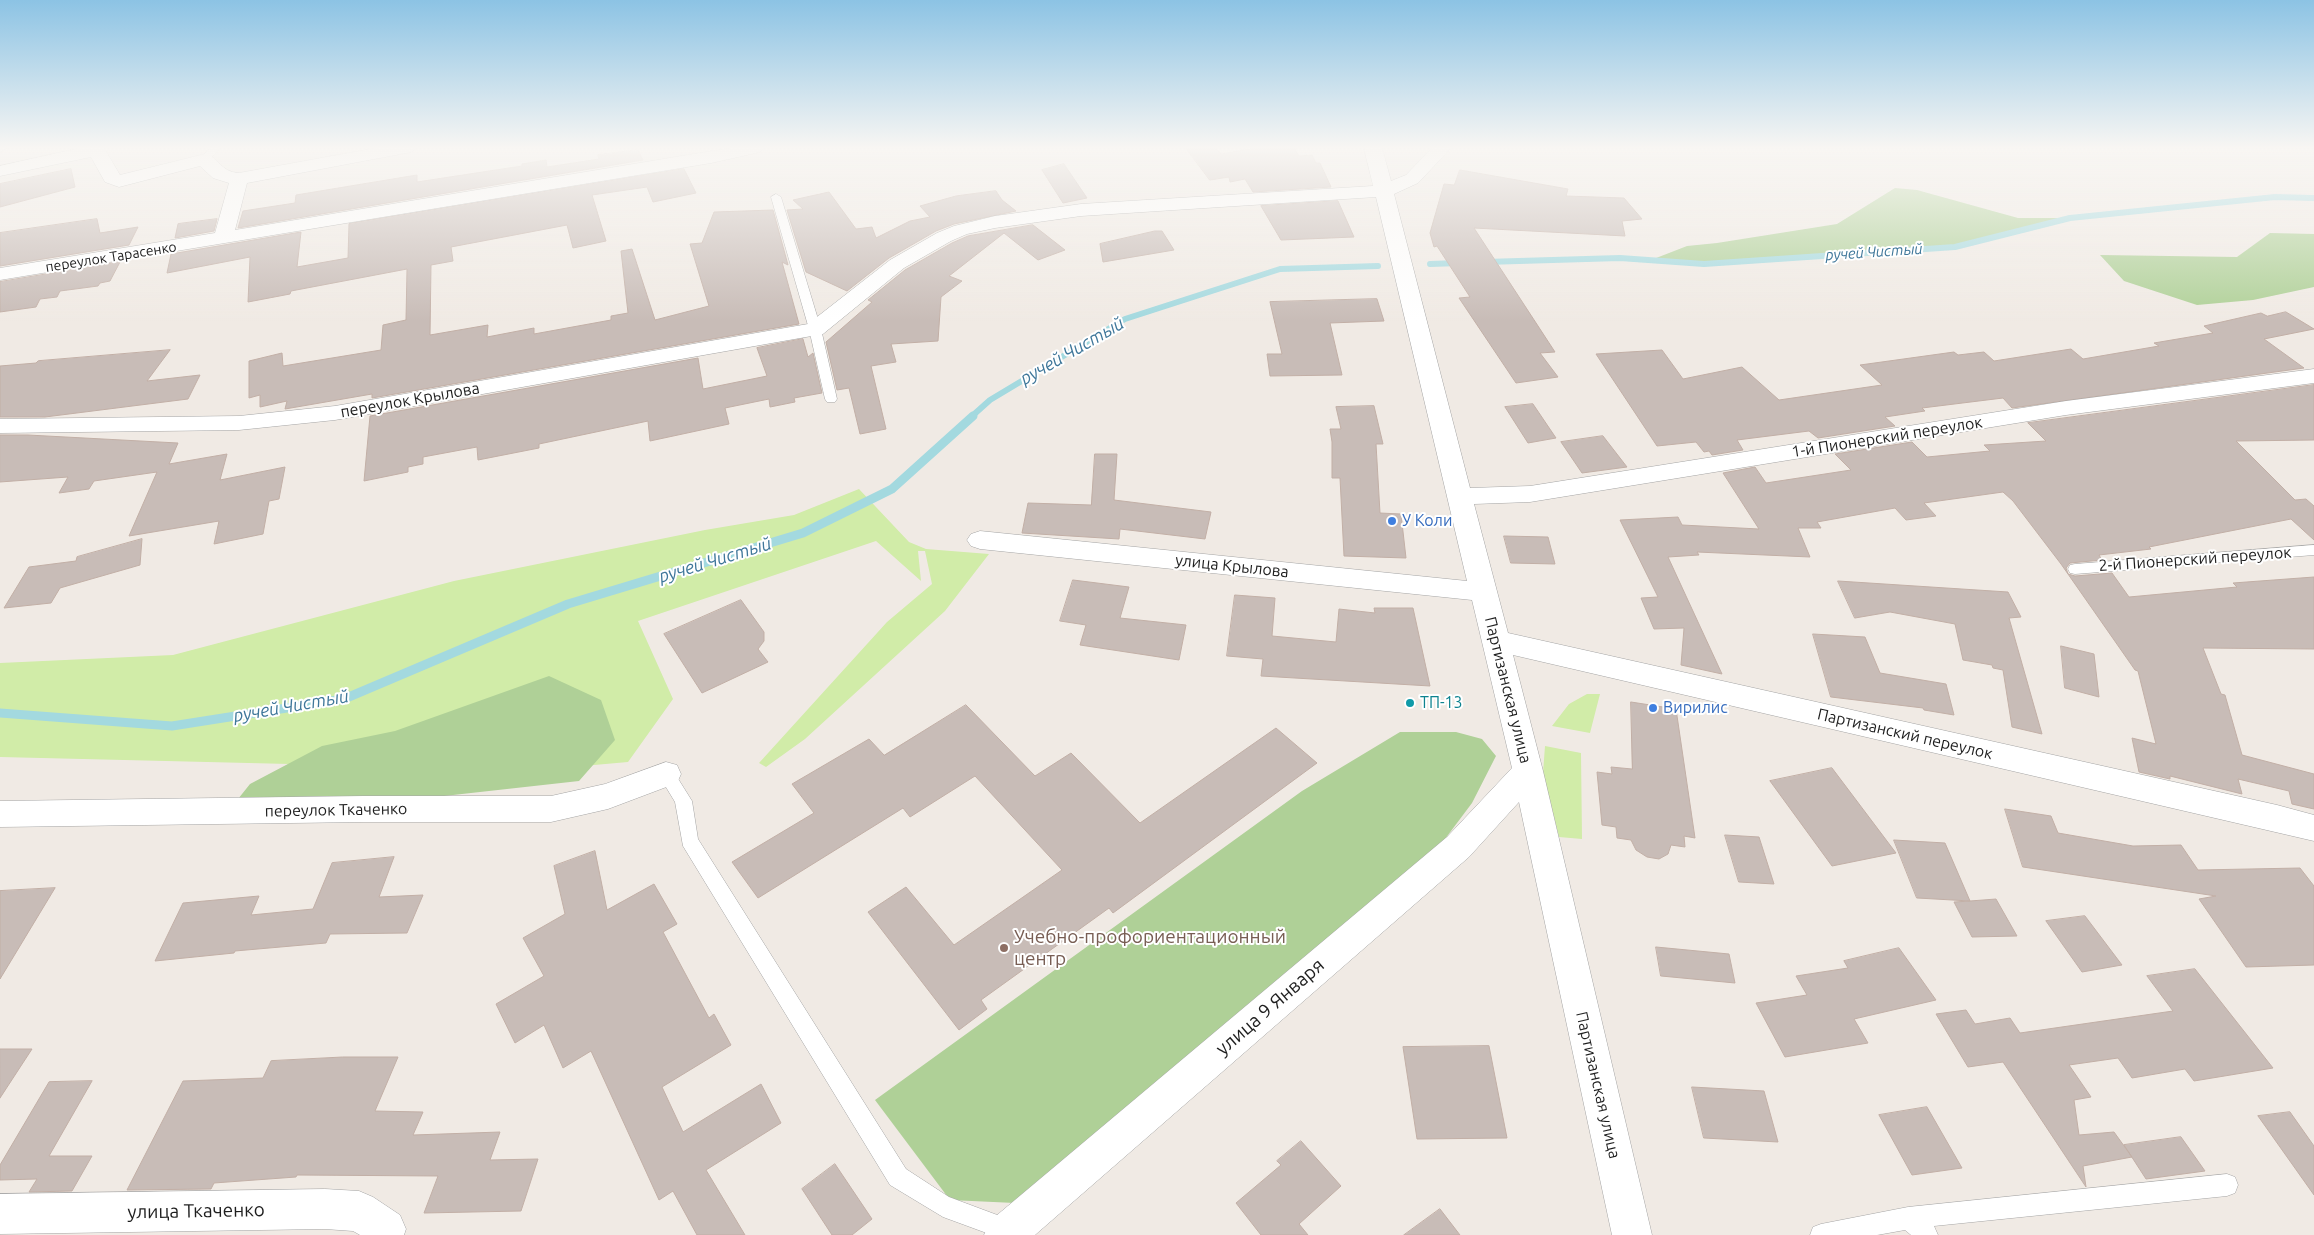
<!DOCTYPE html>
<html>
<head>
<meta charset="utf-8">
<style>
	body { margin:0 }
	canvas { display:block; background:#f0eae4 }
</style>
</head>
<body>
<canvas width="2314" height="1235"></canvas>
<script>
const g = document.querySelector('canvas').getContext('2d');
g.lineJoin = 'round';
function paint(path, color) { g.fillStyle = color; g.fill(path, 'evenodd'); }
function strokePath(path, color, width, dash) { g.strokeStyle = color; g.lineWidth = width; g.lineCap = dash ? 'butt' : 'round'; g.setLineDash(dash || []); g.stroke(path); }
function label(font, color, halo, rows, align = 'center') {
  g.font = font + ' Ubuntu,sans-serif'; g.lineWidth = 4; g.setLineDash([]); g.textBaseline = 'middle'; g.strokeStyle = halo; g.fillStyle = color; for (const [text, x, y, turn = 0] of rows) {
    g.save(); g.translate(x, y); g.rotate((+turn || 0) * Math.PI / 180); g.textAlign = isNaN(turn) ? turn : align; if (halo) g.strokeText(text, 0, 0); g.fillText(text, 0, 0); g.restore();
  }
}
const grass = new Path2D(`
	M 859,489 L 909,542 L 926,549 L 989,554 L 945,611 L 805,739 L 766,767 L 759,763 L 887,622 L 932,584 L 925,551 L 918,551 L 921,581 L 876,541 L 638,621 L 673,699 L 628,762 L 538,770 L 0,757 L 0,663 L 173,655 L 454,581 L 705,530 L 794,515 Z
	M 1587,694 L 1600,694 L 1590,733 L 1552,726 L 1569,704 Z
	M 1545,746 L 1581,753 L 1582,839 L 1559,837 L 1543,773 Z`);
const forest = new Path2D(`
	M 1895,188 L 1917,190 L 2018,218 L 2070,218 L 1955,247 L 1704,264 L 1651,260 L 1687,246 L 1717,243 L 1837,224 Z
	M 2270,233 L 2314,234 L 2314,287 L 2253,300 L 2197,305 L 2124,281 L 2100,255 L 2237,257 Z
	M 549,676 L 601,700 L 615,740 L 579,781 L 435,797 L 275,797 L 234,804 L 250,784 L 322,746 L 395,731 Z
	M 1400,732 L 1456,732 L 1482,739 L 1496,756 L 1472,803 L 1439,847 L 1015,1203 L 950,1200 L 875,1100 L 1302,791 Z`);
const streamFar1 = new Path2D(`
	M 1485,262 L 1620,258 L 1704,264 L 1955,247 L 2070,218 L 2275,197 L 2314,198
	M 1430,264 L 1459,263
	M 971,417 L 990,400 L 1125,319 L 1280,269 L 1378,266`);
const stream = new Path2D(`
	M 0,713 L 172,726 L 344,699 L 568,604 L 803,533 L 892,489 L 973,416`);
const building = new Path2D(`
	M 1186,148 L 1216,148 L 1221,154 L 1255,148 L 1294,148 L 1299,156 L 1312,155 L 1316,163 L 1320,163 L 1331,187 L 1253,192 L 1245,179 L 1230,182 L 1229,177 L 1210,180 Z
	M 638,150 L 643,160 L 238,228 L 243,211 L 295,203 L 296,195 L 417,175 L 417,182 L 522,166 L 522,164 L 546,160 L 547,167 L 599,159 L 598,155 Z
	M 1064,164 L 1087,198 L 1063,203 L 1042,170 Z
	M 71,169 L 75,187 L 0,207 L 0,184 Z
	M 684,169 L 696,193 L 653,202 L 647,187 L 592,195 L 606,241 L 573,248 L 567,225 L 451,247 L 453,261 L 431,265 L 430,335 L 488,325 L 487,337 L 534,328 L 534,334 L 611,320 L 611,316 L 628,313 L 621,251 L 632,249 L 655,320 L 709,306 L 690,244 L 702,243 L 714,212 L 773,210 L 788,265 L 782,262 L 799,324 L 372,398 L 372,394 L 285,409 L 287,401 L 260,407 L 260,395 L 249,398 L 249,361 L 282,353 L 283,366 L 381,350 L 383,325 L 406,320 L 407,269 L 291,291 L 290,294 L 248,302 L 250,257 L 167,273 L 171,254 L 301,232 L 297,267 L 348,258 L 349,224 Z
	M 1460,170 L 1568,189 L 1566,196 L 1624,198 L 1642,219 L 1622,221 L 1625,236 L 1474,228 L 1555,352 L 1540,353 L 1558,377 L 1516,383 L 1459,298 L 1470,297 L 1437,246 L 1434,247 L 1430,233 L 1444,184 L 1454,185 Z
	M 996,191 L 1002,200 L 1016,211 L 954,224 L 936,231 L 889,258 L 847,291 L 806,272 L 787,210 L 803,209 L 793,200 L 829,192 L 856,229 L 872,227 L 876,238 L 910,221 L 930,217 L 920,206 L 956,196 Z
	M 1338,201 L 1354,237 L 1281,240 L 1261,206 Z
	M 97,219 L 100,233 L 138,227 L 129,245 L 0,266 L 0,233 Z
	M 217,219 L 214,231 L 175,238 L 178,224 Z
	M 1033,225 L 1065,250 L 1038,260 L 1004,233 L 949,276 L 962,281 L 941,297 L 938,341 L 891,344 L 896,362 L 871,366 L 886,429 L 860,434 L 849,388 L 837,390 L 826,342 L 872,302 L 868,300 L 905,270 L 952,243 L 968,236 Z
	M 1155,231 L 1162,231 L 1174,250 L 1103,262 L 1100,244 Z
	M 120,262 L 110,281 L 100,283 L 98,286 L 60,291 L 57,297 L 40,299 L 36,307 L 0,312 L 0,282 Z
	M 1377,299 L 1384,321 L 1330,323 L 1342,375 L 1270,376 L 1267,354 L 1282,354 L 1270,302 Z
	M 2286,312 L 2314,329 L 2264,339 L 2304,368 L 2012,408 L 2003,398 L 1922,408 L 1925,411 L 1885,417 L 1895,426 L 1818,438 L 1809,431 L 1737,440 L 1743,450 L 1712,455 L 1709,451 L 1704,452 L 1696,442 L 1657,446 L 1596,354 L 1662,350 L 1683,379 L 1742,367 L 1779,400 L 1882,385 L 1860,365 L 1954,352 L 1958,355 L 1984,352 L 1994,361 L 2071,349 L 2083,359 L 2159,346 L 2154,343 L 2213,333 L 2204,326 L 2261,313 L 2267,316 Z
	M 803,339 L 808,357 L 813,353 L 822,393 L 794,398 L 795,402 L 770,407 L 769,399 L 725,408 L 729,424 L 650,441 L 648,421 L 539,444 L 539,448 L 478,460 L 477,447 L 423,457 L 423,464 L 408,467 L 408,472 L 364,481 L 370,416 L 698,358 L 703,389 L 767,376 L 757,348 Z
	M 170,350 L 147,381 L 200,375 L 188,399 L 45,417 L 0,417 L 0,366 L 36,363 L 38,361 Z
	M 2314,385 L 2314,440 L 2236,441 L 2295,500 L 2306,499 L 2314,506 L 2314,540 L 2291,519 L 2149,547 L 2151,549 L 2099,555 L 2102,560 L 2070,563 L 2066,568 L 2068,574 L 2075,576 L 2112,573 L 2129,597 L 2237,587 L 2233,583 L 2314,577 L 2314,649 L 2203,648 L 2221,694 L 2225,695 L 2242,755 L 2314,774 L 2314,809 L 2292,804 L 2289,791 L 2238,779 L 2242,794 L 2170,776 L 2170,779 L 2139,772 L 2132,738 L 2156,744 L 2138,671 L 2135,670 L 2061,564 L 2013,501 L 2003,492 L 1924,503 L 1936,516 L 1906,520 L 1895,508 L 1817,522 L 1821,528 L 1798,528 L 1810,557 L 1697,552 L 1699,555 L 1668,557 L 1722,674 L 1681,665 L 1684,628 L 1654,629 L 1641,598 L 1658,597 L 1620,520 L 1678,517 L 1682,525 L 1759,529 L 1723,473 L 1755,467 L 1766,483 L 1851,470 L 1835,454 L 1912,442 L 1927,457 L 1990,451 L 1984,445 L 2046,441 L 2028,423 Z
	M 1533,404 L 1556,438 L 1528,443 L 1505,407 Z
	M 1374,406 L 1383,444 L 1376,444 L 1380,513 L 1401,514 L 1406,558 L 1344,556 L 1340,478 L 1332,478 L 1332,442 L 1330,429 L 1341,429 L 1336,407 Z
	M 0,435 L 28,435 L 178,443 L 169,464 L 227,454 L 220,480 L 285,467 L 279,499 L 269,501 L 263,534 L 214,544 L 219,521 L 129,536 L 157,472 L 94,481 L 89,489 L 59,493 L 68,477 L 0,482 Z
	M 1603,436 L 1627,467 L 1582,473 L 1561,442 Z
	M 1095,454 L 1117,454 L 1114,500 L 1211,512 L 1205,539 L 1120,529 L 1119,539 L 1022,533 L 1028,503 L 1091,505 Z
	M 1504,536 L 1548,537 L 1555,564 L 1511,563 Z
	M 142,539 L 140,565 L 60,588 L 51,603 L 4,608 L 29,567 L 76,561 L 77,557 Z
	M 1073,580 L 1129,587 L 1120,618 L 1186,625 L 1179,660 L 1080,645 L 1086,625 L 1060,621 Z
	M 1838,581 L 2008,592 L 2021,617 L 2009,618 L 2042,734 L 2012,727 L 2003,670 L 1993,668 L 1992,665 L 1963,660 L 1955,624 L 1890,612 L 1855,618 Z
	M 1235,595 L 1275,598 L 1272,636 L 1336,642 L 1339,609 L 1375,613 L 1374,608 L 1413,608 L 1430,686 L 1261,676 L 1263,659 L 1227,656 Z
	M 741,600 L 764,632 L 764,641 L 758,649 L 768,662 L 702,693 L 664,634 Z
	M 1813,634 L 1865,637 L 1880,673 L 1946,684 L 1954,715 L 1924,710 L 1923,708 L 1831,697 Z
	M 2061,646 L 2094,654 L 2099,697 L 2065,688 Z
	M 1631,702 L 1676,709 L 1695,838 L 1684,836 L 1685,847 L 1671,845 L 1668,854 L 1659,859 L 1647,857 L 1636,850 L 1631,840 L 1617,838 L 1616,827 L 1602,825 L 1597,772 L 1612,774 L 1611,767 L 1632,769 Z
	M 966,705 L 1035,776 L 1071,753 L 1140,823 L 1276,728 L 1317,763 L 1113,913 L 1109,908 L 981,1000 L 987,1009 L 959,1030 L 868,912 L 906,887 L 954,945 L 1062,870 L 975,776 L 910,817 L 903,808 L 758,898 L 732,862 L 814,813 L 792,784 L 869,739 L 884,755 Z
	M 1832,768 L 1896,853 L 1832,866 L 1770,781 Z
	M 2005,809 L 2051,816 L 2058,833 L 2133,846 L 2181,845 L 2198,870 L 2300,868 L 2314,886 L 2314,965 L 2246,967 L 2199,899 L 2216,896 L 2023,867 Z
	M 1725,835 L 1759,837 L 1774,884 L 1739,882 Z
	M 1894,840 L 1945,843 L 1970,901 L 1996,899 L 2017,936 L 1972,937 L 1954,902 L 1970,901 L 1917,898 Z
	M 595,851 L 607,910 L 654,884 L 677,924 L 663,932 L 709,1018 L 714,1014 L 731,1045 L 662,1087 L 683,1132 L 761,1084 L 781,1123 L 706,1170 L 745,1235 L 697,1235 L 673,1191 L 659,1200 L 591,1051 L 563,1068 L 544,1025 L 515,1043 L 496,1004 L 544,976 L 523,938 L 565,914 L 554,866 Z
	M 394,857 L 379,897 L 423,895 L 407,933 L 330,934 L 326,943 L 235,951 L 234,953 L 155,961 L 183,903 L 259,896 L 251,915 L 313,909 L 332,863 Z
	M 55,888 L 0,979 L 0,891 Z
	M 2085,916 L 2122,965 L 2082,972 L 2046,921 Z
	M 1656,947 L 1729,954 L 1735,983 L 1661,976 Z
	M 1899,948 L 1936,1000 L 1854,1019 L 1868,1043 L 1785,1057 L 1756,1003 L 1807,995 L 1796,976 L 1848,968 L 1844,961 Z
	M 2195,969 L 2273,1068 L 2194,1081 L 2185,1069 L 2132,1078 L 2118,1058 L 2069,1065 L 2091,1097 L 2074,1100 L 2079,1135 L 2114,1132 L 2132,1157 L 2083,1166 L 2086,1187 L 2003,1062 L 1968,1067 L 1936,1014 L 1966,1010 L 1975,1024 L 2010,1018 L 2020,1033 L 2173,1011 L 2147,976 Z
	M 1489,1046 L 1507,1138 L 1417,1139 L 1403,1047 Z
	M 0,1049 L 32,1049 L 0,1098 Z
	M 343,1057 L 398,1057 L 375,1111 L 423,1112 L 413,1135 L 500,1132 L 490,1160 L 538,1159 L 521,1211 L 424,1213 L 438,1176 L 297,1175 L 296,1177 L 214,1183 L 211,1189 L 127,1190 L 183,1081 L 263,1078 L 271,1061 Z
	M 92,1081 L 49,1156 L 92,1156 L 72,1191 L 29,1192 L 37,1179 L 0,1180 L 0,1165 L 49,1082 Z
	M 1692,1087 L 1764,1091 L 1778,1142 L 1704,1138 Z
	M 1927,1107 L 1962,1168 L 1912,1175 L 1879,1115 Z
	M 2290,1112 L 2314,1146 L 2314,1195 L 2258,1116 Z
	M 2181,1137 L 2205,1171 L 2146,1179 L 2124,1145 Z
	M 1301,1141 L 1341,1186 L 1299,1224 L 1308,1235 L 1261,1235 L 1236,1203 L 1281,1165 L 1277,1161 Z
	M 835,1164 L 872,1219 L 852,1235 L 832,1235 L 802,1189 Z
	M 1440,1209 L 1460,1235 L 1404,1235 Z`);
const lane = new Path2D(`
	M 0,148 L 7,148 L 0,152 Z
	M 210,148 L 220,148 L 208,161 L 202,161 L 200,159 Z
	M 776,194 L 781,197 L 821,329 L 837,399 L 835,402 L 827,402 L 825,399 L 809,329 L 771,197 Z
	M 2314,545 L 2314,555 L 2075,574 L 2070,573 L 2068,569 L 2070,565 L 2075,564 Z
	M 666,767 L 672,769 L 692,801 L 698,839 L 906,1169 L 949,1197 L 1016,1222 L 1019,1230 L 1017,1235 L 992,1235 L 943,1217 L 890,1185 L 683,846 L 675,802 L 658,774 L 660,769 Z
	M 2227,1174 L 2235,1177 L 2238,1185 L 2235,1193 L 2227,1196 L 1934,1226 L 1938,1235 L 1911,1235 L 1905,1230 L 1877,1235 L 1810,1235 L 1813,1227 L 1821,1224 L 1908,1207 Z`);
const street = new Path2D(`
	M 80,148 L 104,148 L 120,175 L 205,154 C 219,157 220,172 239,173 L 376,148 L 415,148 L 412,152 L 406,153 L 247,183 L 235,230 L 730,148 L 763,148 L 760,152 L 711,163 L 0,280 L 0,268 L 215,233 L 229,183 L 213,178 L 200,166 L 119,187 L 105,182 L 91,157 L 0,176 L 0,166 Z
	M 1364,148 L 1382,148 L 1391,181 L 1406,175 L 1432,148 L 1451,148 L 1418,183 L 1394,194 L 1470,488 L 1530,486 L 2066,401 L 2314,369 L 2314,383 L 2066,415 L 1530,502 L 1474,504 L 1508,633 L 2277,805 L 2314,815 L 2314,841 L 1513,655 L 1543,771 L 1652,1235 L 1612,1235 L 1519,802 L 1469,857 L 1035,1235 L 984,1235 L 990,1221 L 1447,837 L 1512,768 L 1472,600 L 980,549 L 971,546 L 967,540 L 971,534 L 980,531 L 1467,581 L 1376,197 L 1081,216 L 995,228 L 967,234 L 951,241 L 904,268 L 823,334 L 335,420 L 239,430 L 0,433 L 0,419 L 239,416 L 335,406 L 808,324 L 890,260 L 937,233 L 954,226 L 995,216 L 1081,204 L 1373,186 Z
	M 666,762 L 677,765 L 681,774 L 677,783 L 608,809 L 551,822 L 363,822 L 0,827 L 0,801 L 363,796 L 551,796 L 605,784 Z
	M 325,1189 L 359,1191 L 373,1197 L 400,1215 L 406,1229 L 404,1235 L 360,1235 L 353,1231 L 325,1229 L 0,1234 L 0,1194 Z`);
const markers = [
	[1392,521,5,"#3f7fe0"],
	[1410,703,5,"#0f9aa8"],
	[1653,708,5,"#3f7fe0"],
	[1004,948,5,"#8d6e63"]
];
const farStreetnames = [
	["переулок Тарасенко",111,257,-9]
];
const farWaternames = [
	["ручей Чистый",1874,252,-4]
];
const streetNames = [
	["переулок Крылова",410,400,-10],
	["1-й Пионерский переулок",1887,437,-9],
	["2-й Пионерский переулок",2195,559,-4],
	["улица Крылова",1232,566,6],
	["Партизанская улица",1508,690,76],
	["Партизанский переулок",1905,734,13],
	["переулок Ткаченко",336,810,-1],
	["Партизанская улица",1598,1085,77]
];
const shopNames = [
	["У Коли",1402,521],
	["Вирилис",1663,708]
];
const cultureNames = [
	["ТП-13",1420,703]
];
const waterNames = [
	["ручей Чистый",1072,351,-30],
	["ручей Чистый",715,560,-17],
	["ручей Чистый",291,706,-10]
];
const nearEducationnames = [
	["Учебно-профориентационный",1014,937],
	["центр",1014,959]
];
const nearStreetnames = [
	["улица 9 Января",1270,1007,-41],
	["улица Ткаченко",196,1211,-1]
];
paint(grass, '#d1eca8');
paint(forest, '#afd097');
strokePath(streamFar1, '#a3d9df', 6);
strokePath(stream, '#a3d9df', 9);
paint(building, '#c8bcb7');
strokePath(building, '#c2afa6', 1);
strokePath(lane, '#a5a5a5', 1);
strokePath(street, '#a5a5a5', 1);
paint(lane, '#fff');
paint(street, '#fff');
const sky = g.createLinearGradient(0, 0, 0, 321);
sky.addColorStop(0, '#8cc3e4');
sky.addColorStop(0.46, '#f8f6f3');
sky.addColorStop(1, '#f8f6f300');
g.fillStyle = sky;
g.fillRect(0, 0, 2314, 321);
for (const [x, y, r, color] of markers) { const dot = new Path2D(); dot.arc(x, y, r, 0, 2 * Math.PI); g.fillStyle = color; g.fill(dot); strokePath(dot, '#fff', 2); }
label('14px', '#1e1e1e', '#fff', farStreetnames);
label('italic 15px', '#3f779a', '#fff', farWaternames);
label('16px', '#1e1e1e', '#fff', streetNames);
label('16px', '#366cbe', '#fff', shopNames, 'left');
label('16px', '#0d838f', '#fff', cultureNames, 'left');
label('italic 18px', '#3f779a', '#fff', waterNames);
label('19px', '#785e54', '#fff', nearEducationnames, 'left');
label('19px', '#1e1e1e', '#fff', nearStreetnames);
</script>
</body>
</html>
